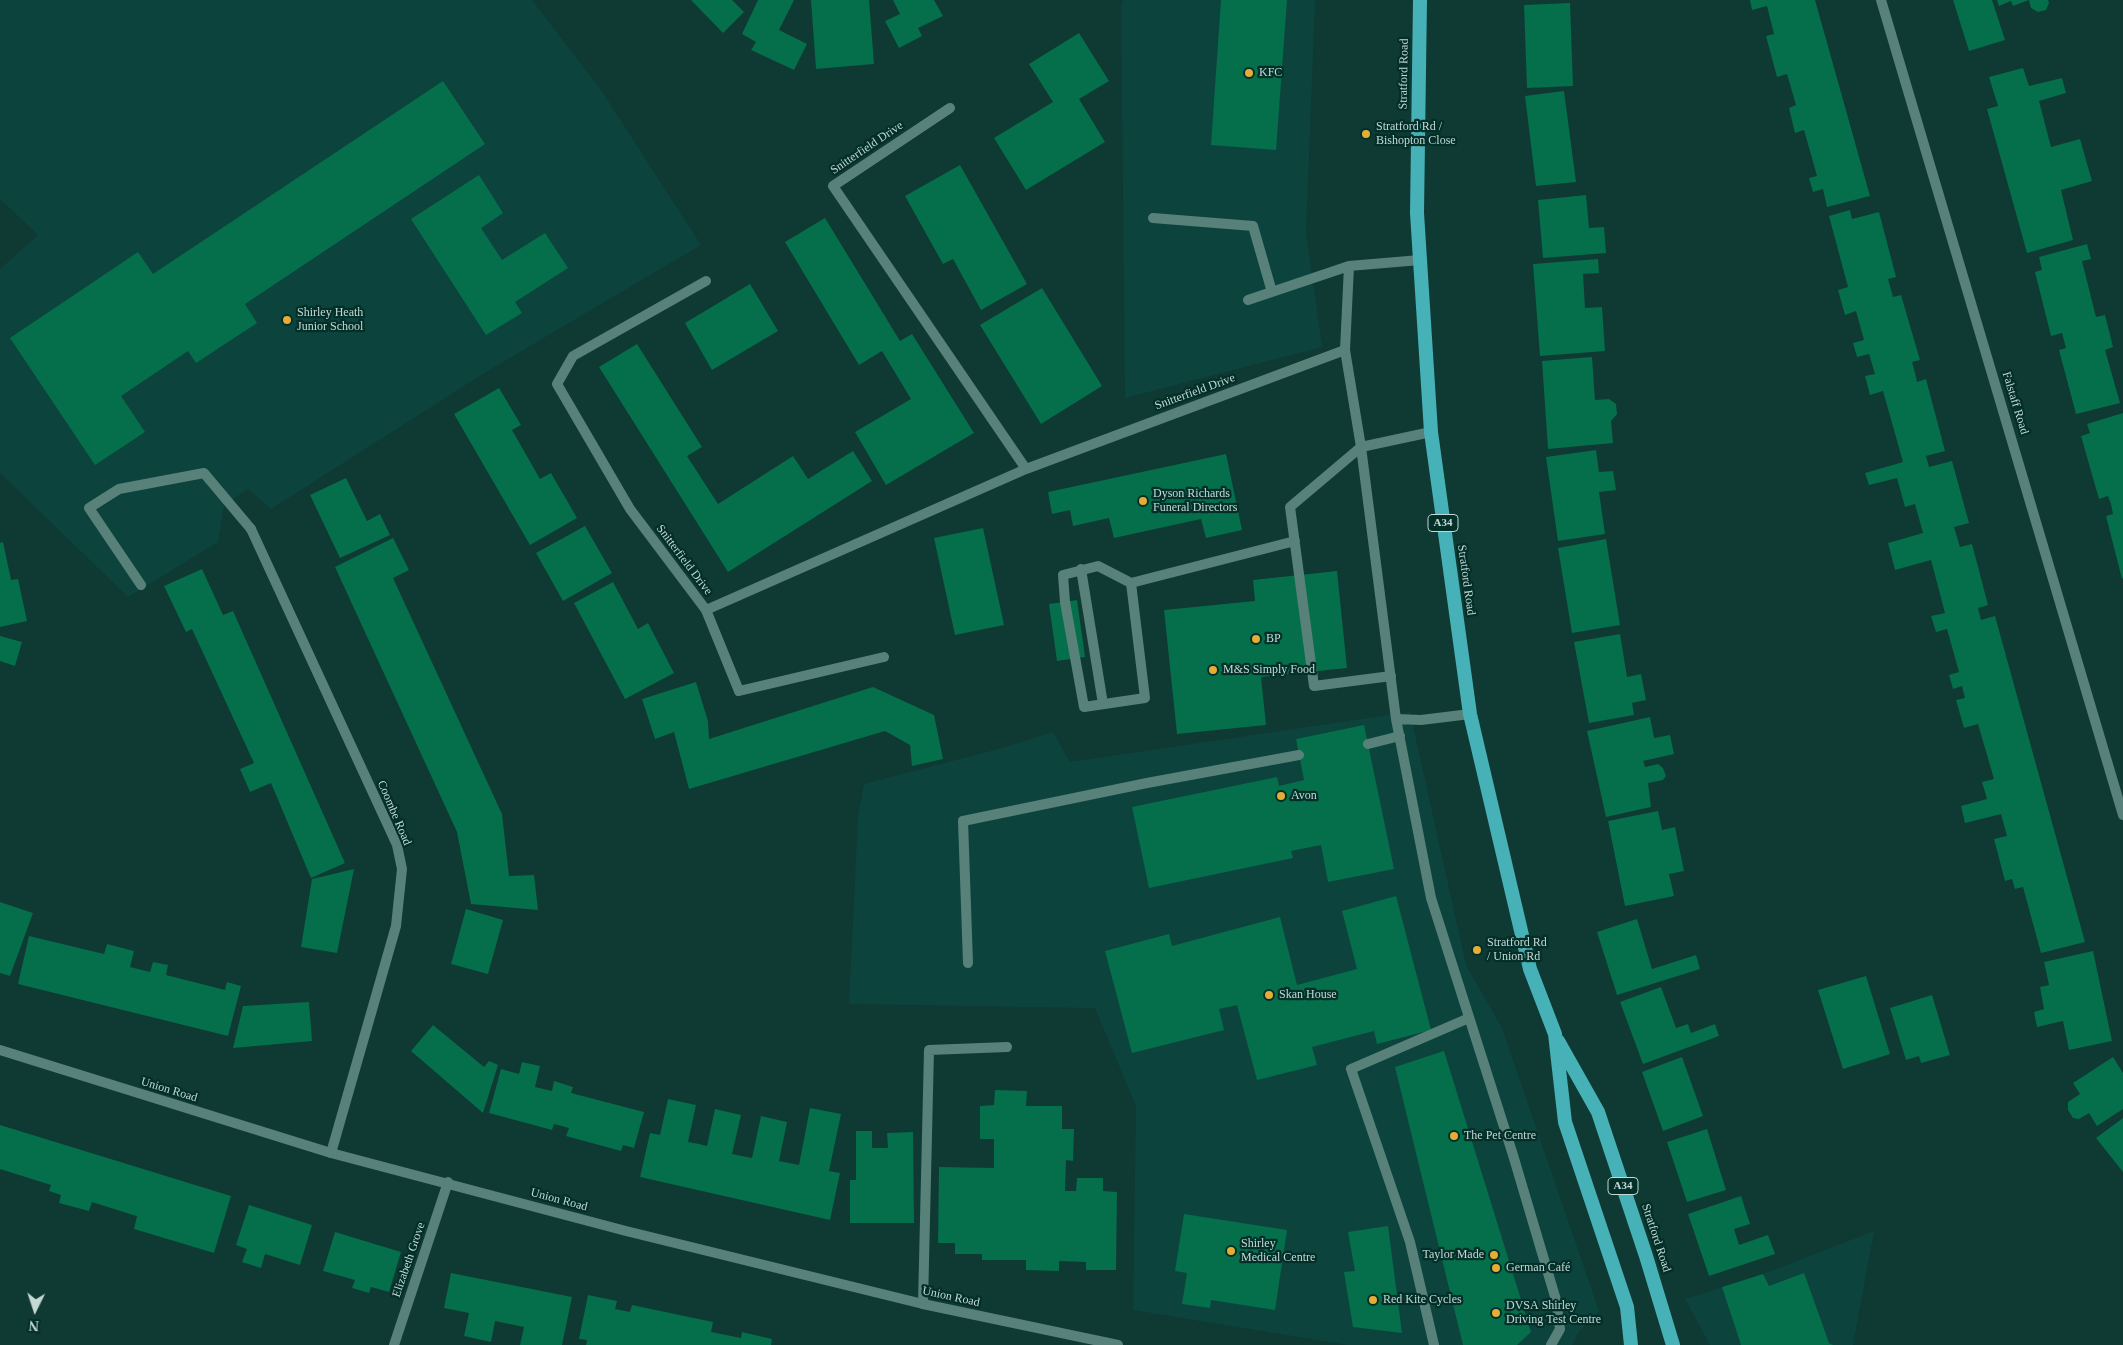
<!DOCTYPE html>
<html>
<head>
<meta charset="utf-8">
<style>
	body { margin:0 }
	#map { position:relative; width:2123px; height:1345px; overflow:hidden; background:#0f3933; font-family:"Times New Roman",serif }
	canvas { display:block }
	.north { position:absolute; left:10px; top:1285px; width:50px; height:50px; -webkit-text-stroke:4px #032f29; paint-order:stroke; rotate:184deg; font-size:14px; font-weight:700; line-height:20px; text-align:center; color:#c4d9d5 }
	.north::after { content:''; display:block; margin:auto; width:18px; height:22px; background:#c4d9d5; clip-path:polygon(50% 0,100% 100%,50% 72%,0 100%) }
</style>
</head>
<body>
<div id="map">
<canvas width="2123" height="1345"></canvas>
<div class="north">N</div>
</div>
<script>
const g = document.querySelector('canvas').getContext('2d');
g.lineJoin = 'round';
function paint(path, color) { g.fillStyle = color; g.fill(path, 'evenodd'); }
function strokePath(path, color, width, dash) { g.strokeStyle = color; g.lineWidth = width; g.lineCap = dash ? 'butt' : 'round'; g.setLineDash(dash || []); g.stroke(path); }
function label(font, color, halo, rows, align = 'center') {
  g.font = font + ' "Times New Roman",serif'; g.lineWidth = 4.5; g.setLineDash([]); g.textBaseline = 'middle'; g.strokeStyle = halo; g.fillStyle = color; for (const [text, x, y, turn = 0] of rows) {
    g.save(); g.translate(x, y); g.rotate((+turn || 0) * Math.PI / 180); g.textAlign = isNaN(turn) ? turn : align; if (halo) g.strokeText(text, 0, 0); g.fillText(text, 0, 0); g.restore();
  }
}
const built = new Path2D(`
	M 0,0 L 532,0 L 601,90 L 701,245 L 486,372 L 271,509 L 248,489 L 224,505 L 218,542 L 128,597 L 0,473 L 0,269 L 38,235 L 0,199 Z
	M 1124,0 L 1315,0 L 1306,232 L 1322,347 L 1125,398 L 1121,3 Z
	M 1410,712 L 1466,965 L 1502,1028 L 1599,1311 L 1579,1332 L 1572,1345 L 1348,1345 L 1133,1310 L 1136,1106 L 1095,1008 L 849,1004 L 858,817 L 864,784 L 1002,748 L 1053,732 L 1070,762 Z
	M 1874,1231 L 1853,1345 L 1710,1345 L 1685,1299 L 1758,1276 Z`);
const building = new Path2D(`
	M 691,0 L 732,0 L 744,12 L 723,33 Z
	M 758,0 L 794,0 L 779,30 L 807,44 L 794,70 L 751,50 L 756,42 L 742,34 Z
	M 811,0 L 869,0 L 874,64 L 816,69 Z
	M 893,0 L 934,0 L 943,16 L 918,28 L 922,36 L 899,48 L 885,21 L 900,14 Z
	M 1221,0 L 1287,0 L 1276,150 L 1211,145 Z
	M 1750,0 L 1815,0 L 1870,196 L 1827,207 L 1823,189 L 1813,192 L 1809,178 L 1817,176 L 1804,130 L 1795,133 L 1789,108 L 1796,105 L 1787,74 L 1777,77 L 1766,36 L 1774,34 L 1767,6 L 1752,10 Z
	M 1953,0 L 1992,0 L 2005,40 L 1969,51 Z
	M 1997,0 L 2048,0 L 2049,3 L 2046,10 L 2038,12 L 2031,8 L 2029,0 L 2013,6 L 2011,1 L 1999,6 Z
	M 1570,3 L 1573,86 L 1527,88 L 1524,5 Z
	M 1079,33 L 1109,81 L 1079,99 L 1105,142 L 1026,190 L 994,138 L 1053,102 L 1029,64 Z
	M 2023,68 L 2029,86 L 2062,78 L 2066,93 L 2039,101 L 2051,147 L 2080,139 L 2092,181 L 2061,190 L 2073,240 L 2027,253 L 1987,109 L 1998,106 L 1989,77 Z
	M 443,81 L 485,144 L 245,304 L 257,323 L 196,363 L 188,351 L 121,396 L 145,432 L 95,465 L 10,338 L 138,252 L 153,274 Z
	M 1564,91 L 1576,182 L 1536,186 L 1525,96 Z
	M 960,165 L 1027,284 L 981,310 L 953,259 L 943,264 L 905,196 Z
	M 479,175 L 503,213 L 481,228 L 502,260 L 545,233 L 568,268 L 515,302 L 522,313 L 486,335 L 411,219 Z
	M 1586,195 L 1589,228 L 1604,227 L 1606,253 L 1543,258 L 1538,200 Z
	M 1850,210 L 1852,219 L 1879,212 L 1896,277 L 1888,279 L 1893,297 L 1901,295 L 1920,360 L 1912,362 L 1915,373 L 1917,382 L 1926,379 L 1945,451 L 1926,456 L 1929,467 L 1952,461 L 1969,523 L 1954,527 L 1960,547 L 1972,544 L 1988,605 L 1978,608 L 1981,620 L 1995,616 L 2085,942 L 2041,953 L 2023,887 L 2015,889 L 2012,879 L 2005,881 L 1994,839 L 2007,836 L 2001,814 L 1965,823 L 1961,806 L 1987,799 L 1982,782 L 1994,779 L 1978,724 L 1964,728 L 1956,700 L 1965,698 L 1962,686 L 1953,689 L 1949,675 L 1959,672 L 1947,629 L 1936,632 L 1931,616 L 1945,613 L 1931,560 L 1895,570 L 1888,543 L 1923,533 L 1915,504 L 1905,507 L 1897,478 L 1869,485 L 1865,473 L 1903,462 L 1883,391 L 1870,395 L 1865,376 L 1875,374 L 1869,354 L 1857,357 L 1853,343 L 1864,340 L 1856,311 L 1845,315 L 1838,290 L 1848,287 L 1829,216 Z
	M 825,218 L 900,341 L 912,334 L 974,433 L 886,485 L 855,432 L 911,399 L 882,351 L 859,365 L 785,242 Z
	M 2087,244 L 2091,259 L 2082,261 L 2096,317 L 2105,315 L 2113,347 L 2105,350 L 2120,403 L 2076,414 L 2059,350 L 2066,348 L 2062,333 L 2051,336 L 2035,272 L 2042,270 L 2039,257 Z
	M 1598,259 L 1599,273 L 1583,274 L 1585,308 L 1602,307 L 1605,351 L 1540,356 L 1533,264 Z
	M 750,284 L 778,331 L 712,370 L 685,323 Z
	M 1042,288 L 1102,386 L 1041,424 L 980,325 Z
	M 637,344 L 702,447 L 687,456 L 718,504 L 793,456 L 808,479 L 853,451 L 872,481 L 728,572 L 599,367 Z
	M 1592,357 L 1595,400 L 1609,399 L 1616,404 L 1617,414 L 1611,421 L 1613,443 L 1548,449 L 1542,361 Z
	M 499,388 L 521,425 L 512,430 L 540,479 L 551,473 L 577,518 L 530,545 L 454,414 Z
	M 2123,413 L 2123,578 L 2122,579 L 2106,516 L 2113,514 L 2111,504 L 2108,496 L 2099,499 L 2081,436 L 2090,433 L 2087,424 Z
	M 1596,450 L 1599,472 L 1613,471 L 1616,490 L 1599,492 L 1605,534 L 1558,541 L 1546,457 Z
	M 1226,454 L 1242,530 L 1206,538 L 1201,519 L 1114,538 L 1109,518 L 1073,526 L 1070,510 L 1052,514 L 1048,492 Z
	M 346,478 L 367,521 L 380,514 L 390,535 L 340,558 L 310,495 Z
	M 585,526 L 612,573 L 563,601 L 536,553 Z
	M 983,528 L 1004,625 L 955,635 L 934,538 Z
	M 393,538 L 409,570 L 393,578 L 502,814 L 509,876 L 534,875 L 538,910 L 471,904 L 457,832 L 335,567 Z
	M 1606,539 L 1620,625 L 1572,633 L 1558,548 Z
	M 3,542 L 11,580 L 18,579 L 27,621 L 0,627 L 0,543 Z
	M 202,569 L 223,615 L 233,611 L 345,863 L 311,878 L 271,783 L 250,792 L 240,769 L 254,763 L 192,629 L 186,632 L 164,586 Z
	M 1337,571 L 1347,668 L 1261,677 L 1266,725 L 1177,734 L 1164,610 L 1255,601 L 1253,580 Z
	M 613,582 L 638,629 L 648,623 L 674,673 L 625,699 L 574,603 Z
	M 1077,600 L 1085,657 L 1057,661 L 1049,604 Z
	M 1620,634 L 1627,677 L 1641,674 L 1646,700 L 1632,703 L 1634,715 L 1589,723 L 1574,642 Z
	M 0,636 L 22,642 L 15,666 L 0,661 Z
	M 696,682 L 708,721 L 709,739 L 873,687 L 934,715 L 943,759 L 912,766 L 910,745 L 885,731 L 689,789 L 674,732 L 655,739 L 642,699 Z
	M 1650,717 L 1654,738 L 1670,735 L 1674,754 L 1643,761 L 1644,763 L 1645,767 L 1658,764 L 1663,768 L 1666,776 L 1663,780 L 1648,783 L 1651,807 L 1606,817 L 1587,731 Z
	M 1364,725 L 1394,869 L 1328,882 L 1321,845 L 1291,851 L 1293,858 L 1149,888 L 1132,807 L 1277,777 L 1279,786 L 1304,780 L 1296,739 Z
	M 1658,811 L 1662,830 L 1675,827 L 1684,871 L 1669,874 L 1674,896 L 1625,906 L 1608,821 Z
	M 354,869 L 337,953 L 301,947 L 312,879 Z
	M 1396,896 L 1431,1030 L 1377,1044 L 1374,1031 L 1312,1047 L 1317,1065 L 1257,1080 L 1237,1005 L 1219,1009 L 1224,1030 L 1132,1053 L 1105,951 L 1169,934 L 1172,946 L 1280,917 L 1297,985 L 1357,969 L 1342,911 Z
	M 0,902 L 33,913 L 10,976 L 0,973 Z
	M 466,909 L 503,920 L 488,974 L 451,964 Z
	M 1637,919 L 1652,969 L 1696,955 L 1700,969 L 1617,995 L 1597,932 Z
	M 29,936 L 104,954 L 107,944 L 134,951 L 130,967 L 150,972 L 153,962 L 168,965 L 166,975 L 225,990 L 227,982 L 241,986 L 228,1036 L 18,984 Z
	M 2093,951 L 2112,1041 L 2069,1050 L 2063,1021 L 2037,1027 L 2034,1012 L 2044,1009 L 2040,987 L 2049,985 L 2044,962 Z
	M 1866,976 L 1890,1054 L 1843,1069 L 1818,990 Z
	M 1661,987 L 1676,1028 L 1688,1024 L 1691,1033 L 1715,1024 L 1719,1036 L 1643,1064 L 1620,1002 Z
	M 1932,995 L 1950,1055 L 1921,1063 L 1919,1056 L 1906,1060 L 1890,1008 Z
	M 309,1002 L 312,1041 L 233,1048 L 243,1006 Z
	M 433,1025 L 484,1067 L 489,1061 L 498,1065 L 483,1113 L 411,1051 Z
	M 1444,1051 L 1531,1332 L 1517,1345 L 1463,1345 L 1395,1067 Z
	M 1682,1057 L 1703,1116 L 1663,1131 L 1642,1072 Z
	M 2113,1057 L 2123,1073 L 2123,1109 L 2097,1126 L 2089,1113 L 2079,1119 L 2073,1118 L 2068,1110 L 2068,1102 L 2080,1094 L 2073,1083 Z
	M 522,1062 L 540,1066 L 535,1087 L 552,1091 L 554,1081 L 573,1087 L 571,1093 L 644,1112 L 634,1148 L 623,1145 L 621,1151 L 566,1136 L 569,1128 L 554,1124 L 552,1130 L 489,1113 L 501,1069 L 519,1074 Z
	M 995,1090 L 1027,1091 L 1026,1106 L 1062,1106 L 1062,1129 L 1074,1129 L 1073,1161 L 1066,1160 L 1065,1191 L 1076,1191 L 1077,1178 L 1103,1178 L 1103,1191 L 1117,1192 L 1116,1270 L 1086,1270 L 1086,1262 L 1059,1261 L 1059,1271 L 1026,1270 L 1026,1260 L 982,1260 L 982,1254 L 955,1254 L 955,1243 L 938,1243 L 939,1167 L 994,1168 L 994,1139 L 980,1139 L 980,1106 L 994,1105 Z
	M 668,1099 L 696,1105 L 688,1142 L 699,1144 L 707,1146 L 715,1109 L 741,1115 L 732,1154 L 752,1158 L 761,1116 L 787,1122 L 779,1161 L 799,1165 L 810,1108 L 841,1114 L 829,1171 L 840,1173 L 830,1220 L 640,1177 L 650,1133 L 660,1135 Z
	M 2123,1118 L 2123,1172 L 2096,1138 Z
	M 0,1125 L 231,1196 L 214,1253 L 134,1229 L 137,1216 L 133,1215 L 92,1202 L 89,1211 L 59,1203 L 61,1195 L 49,1191 L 51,1185 L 0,1169 Z
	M 1707,1129 L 1726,1190 L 1687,1202 L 1667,1142 Z
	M 856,1131 L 872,1131 L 872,1148 L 888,1148 L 887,1133 L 913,1132 L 914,1223 L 850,1223 L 850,1180 L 856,1180 Z
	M 1741,1196 L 1750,1224 L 1734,1229 L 1739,1245 L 1768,1235 L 1775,1254 L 1709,1276 L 1688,1214 Z
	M 249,1205 L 312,1225 L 300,1265 L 265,1254 L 261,1268 L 242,1262 L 247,1249 L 236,1245 Z
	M 1184,1214 L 1287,1230 L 1275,1310 L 1211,1300 L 1210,1308 L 1182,1304 L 1187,1273 L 1175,1271 Z
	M 1388,1226 L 1402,1333 L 1353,1327 L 1344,1272 L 1355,1271 L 1348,1232 Z
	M 335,1232 L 401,1252 L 389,1292 L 371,1287 L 369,1293 L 352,1288 L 355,1280 L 323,1271 Z
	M 451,1273 L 572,1297 L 562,1345 L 520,1345 L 524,1327 L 495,1321 L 491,1342 L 464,1336 L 469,1313 L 444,1308 Z
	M 1804,1273 L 1829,1343 L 1833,1345 L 1741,1345 L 1722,1287 L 1763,1274 L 1769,1286 Z
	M 588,1295 L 617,1301 L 615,1309 L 630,1312 L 632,1305 L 713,1322 L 711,1332 L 741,1338 L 742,1332 L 772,1339 L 771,1345 L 586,1345 L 587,1340 L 579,1339 Z`);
const service = new Path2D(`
	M 1153,218 L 1253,226 L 1272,292
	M 1349,266 L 1345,350 L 1361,447 L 1290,507 L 1314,686 L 1391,676
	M 1248,300 L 1349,266 L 1420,260
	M 1431,432 L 1361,447 L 1396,719 L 1431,898 L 1513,1155 L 1556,1300 L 1560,1329 L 1551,1345
	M 1081,569 L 1103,704
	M 1131,583 L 1098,566 L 1063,575 L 1065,602 L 1084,707 L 1145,698 L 1131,583 L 1295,541
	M 141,585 L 89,508 L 119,489 L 204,473 L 251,529
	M 706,610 L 739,691 L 884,657
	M 1396,719 L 1421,720 L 1470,714
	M 1368,744 L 1400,736
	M 968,963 L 963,821 L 1147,783 L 1299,755
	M 923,1304 L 929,1050 L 1007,1047
	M 1434,1345 L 1410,1242 L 1351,1069 L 1469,1018`);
const minor = new Path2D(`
	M 1881,0 L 2123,815
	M 950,108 L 833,186 L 1026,469 L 1345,350
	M 706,281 L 573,356 L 557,384 L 630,509 L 706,610 L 1026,469
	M 251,529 L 397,845 L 402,869 L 396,926 L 331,1153
	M 394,1345 L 448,1182`);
const tertiary = new Path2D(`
	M 0,1050 L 331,1153 L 626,1231 L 923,1304 L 1118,1345`);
const trunk = new Path2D(`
	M 1420,0 L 1417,213 L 1431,432 L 1470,714 L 1530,969 L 1555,1034 L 1565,1122 L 1627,1307 L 1631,1345
	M 1558,1041 L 1598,1112 L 1646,1256 L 1673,1345`);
const markers = [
	[1249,73,5,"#e6ad36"],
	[1366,134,5,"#e6ad36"],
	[287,320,5,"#e6ad36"],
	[1143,501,5,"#e6ad36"],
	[1256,639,5,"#e6ad36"],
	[1213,670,5,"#e6ad36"],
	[1281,796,5,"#e6ad36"],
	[1477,950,5,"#e6ad36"],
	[1269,995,5,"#e6ad36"],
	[1454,1136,5,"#e6ad36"],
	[1231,1251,5,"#e6ad36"],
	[1494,1255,5,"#e6ad36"],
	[1496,1268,5,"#e6ad36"],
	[1373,1300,5,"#e6ad36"],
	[1496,1313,5,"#e6ad36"]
];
const shields = [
	[1443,523,30],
	[1623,1186,30]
];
const shieldNames = [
	["A34",1443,523],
	["A34",1623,1186]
];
const poiNames = [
	["KFC",1259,73],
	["Stratford Rd /",1376,127],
	["Bishopton Close",1376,141],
	["Shirley Heath",297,313],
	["Junior School",297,327],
	["Dyson Richards",1153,494],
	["Funeral Directors",1153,508],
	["BP",1266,639],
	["M&S Simply Food",1223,670],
	["Avon",1291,796],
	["Stratford Rd",1487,943],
	["/ Union Rd",1487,957],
	["Skan House",1279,995],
	["The Pet Centre",1464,1136],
	["Shirley",1241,1244],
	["Medical Centre",1241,1258],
	["Taylor Made",1484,1255,"right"],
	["German Café",1506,1268],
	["Red Kite Cycles",1383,1300],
	["DVSA Shirley",1506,1306],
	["Driving Test Centre",1506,1320]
];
const streetNames = [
	["Stratford Road",1404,74,-89],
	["Snitterfield Drive",867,148,-34],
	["Snitterfield Drive",1195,392,-20],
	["Falstaff Road",2015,403,73],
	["Snitterfield Drive",684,560,53],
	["Stratford Road",1466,580,82],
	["Coombe Road",394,813,67],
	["Union Road",169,1090,17],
	["Union Road",559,1200,15],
	["Stratford Road",1656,1238,72],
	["Elizabeth Grove",409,1260,-71],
	["Union Road",951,1297,12]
];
paint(built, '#0c443d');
paint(building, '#056e4a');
strokePath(service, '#588179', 10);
strokePath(minor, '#588179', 10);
strokePath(tertiary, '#588179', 10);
strokePath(trunk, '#46b1b6', 14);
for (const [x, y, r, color] of markers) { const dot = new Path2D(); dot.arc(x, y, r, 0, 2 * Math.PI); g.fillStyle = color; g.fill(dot); strokePath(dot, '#032f29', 2); }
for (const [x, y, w] of shields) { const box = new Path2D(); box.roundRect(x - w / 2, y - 8.5, w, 17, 4); g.fillStyle = '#032f29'; g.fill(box); strokePath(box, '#c4d9d5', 1); }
label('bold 11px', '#c4d9d5', null, shieldNames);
label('12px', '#c4d9d5', '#032f29', poiNames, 'left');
label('12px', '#c4d9d5', '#032f29', streetNames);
</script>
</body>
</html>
